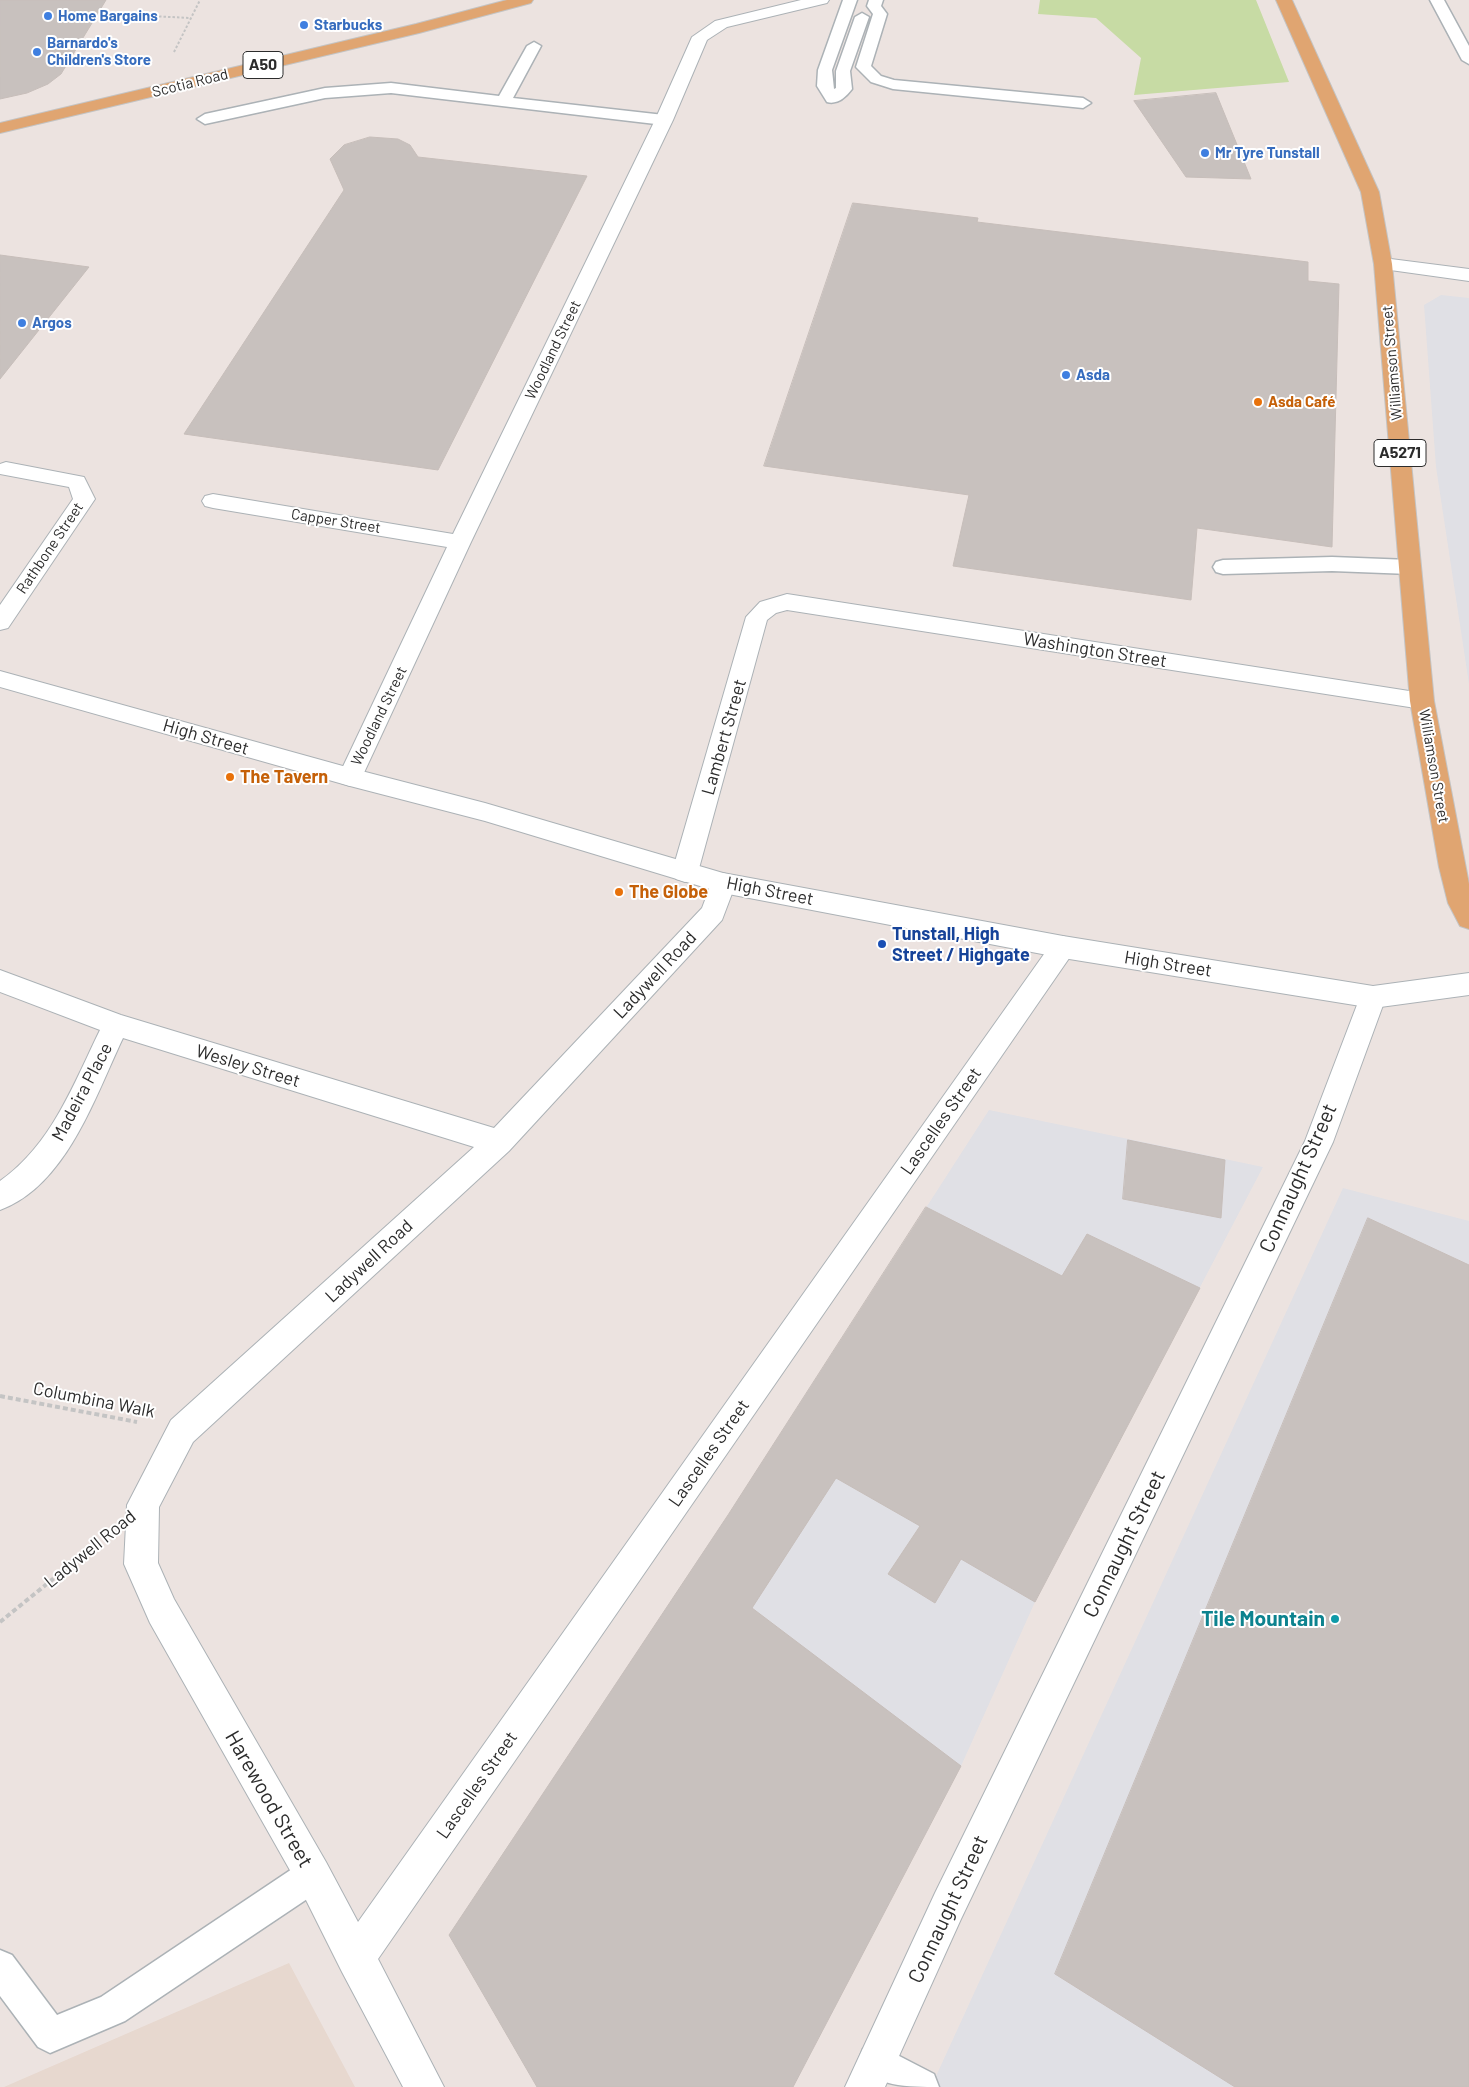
<!DOCTYPE html>
<html>
<head>
<meta charset="utf-8">
<style>
	body { margin:0 }
	canvas { display:block; background:#ece3e0 }
</style>
</head>
<body>
<canvas width="1469" height="2087"></canvas>
<script>
const g = document.querySelector('canvas').getContext('2d');
g.lineJoin = 'round';
function paint(path, color) { g.fillStyle = color; g.fill(path, 'evenodd'); }
function strokePath(path, color, width, dash) { g.strokeStyle = color; g.lineWidth = width; g.lineCap = dash ? 'butt' : 'round'; g.setLineDash(dash || []); g.stroke(path); }
function label(font, color, halo, rows, align = 'center') {
  g.font = font + ' Barlow,sans-serif'; g.lineWidth = 4; g.setLineDash([]); g.textBaseline = 'middle'; g.strokeStyle = halo; g.fillStyle = color; for (const [text, x, y, turn = 0] of rows) {
    g.save(); g.translate(x, y); g.rotate((+turn || 0) * Math.PI / 180); g.textAlign = isNaN(turn) ? turn : align; if (halo) g.strokeText(text, 0, 0); g.fillText(text, 0, 0); g.restore();
  }
}
const industrial = new Path2D(`
	M 1441,295 L 1469,298 L 1469,684 L 1436,467 L 1424,305 Z
	M 989,1110 L 1263,1167 L 1035,1602 L 961,1766 L 793,2087 L 537,2087 L 449,1935 L 728,1515 Z
	M 1343,1188 L 1469,1221 L 1469,2087 L 931,2087 Z`);
const education = new Path2D(`
	M 289,1963 L 355,2087 L 4,2087 Z`);
const green = new Path2D(`
	M 1040,0 L 1256,0 L 1289,82 L 1134,95 L 1141,58 L 1096,18 L 1038,14 Z`);
const building = new Path2D(`
	M 0,0 L 106,0 L 61,74 L 48,84 L 27,93 L 0,99 Z
	M 1216,93 L 1251,179 L 1186,177 L 1134,101 Z
	M 370,137 L 398,139 L 410,145 L 418,157 L 587,176 L 438,470 L 184,434 L 344,190 L 330,159 L 344,145 Z
	M 853,203 L 978,218 L 977,222 L 1308,262 L 1308,281 L 1339,284 L 1332,547 L 1197,528 L 1191,600 L 953,566 L 969,495 L 764,466 Z
	M 0,255 L 89,267 L 0,379 Z
	M 1128,1140 L 1225,1160 L 1221,1218 L 1123,1199 Z
	M 926,1207 L 1062,1276 L 1087,1234 L 1200,1288 L 1035,1602 L 961,1559 L 935,1603 L 888,1574 L 920,1526 L 836,1478 L 752,1608 L 961,1766 L 793,2087 L 537,2087 L 449,1935 L 728,1515 Z
	M 1368,1218 L 1469,1265 L 1469,2087 L 1235,2087 L 1055,1974 Z`);
const pathFar1 = new Path2D(`
	M 150,16 L 190,18
	M 174,52 L 200,0`);
const path = new Path2D(`
	M 0,1396 L 137,1422
	M 0,1622 L 96,1544`);
const lane = new Path2D(`
	M 843,0 L 857,0 L 832,70 L 834,89 L 836,88 L 836,71 L 855,17 L 862,13 L 869,17 L 850,71 L 852,89 C 846,97 837,105 827,102 L 817,86 L 818,70 Z
	M 869,0 L 883,0 L 881,6 L 887,14 L 871,66 L 881,76 L 894,80 L 1083,98 L 1091,103 L 1083,108 L 893,89 L 871,82 L 856,67 L 873,14 L 867,6 Z
	M 1430,0 L 1444,0 L 1469,46 L 1469,64 L 1462,60 Z
	M 534,42 L 541,46 L 513,98 L 664,115 L 672,120 L 664,125 L 391,93 L 325,98 L 205,124 L 197,119 L 205,114 L 325,88 L 391,83 L 499,96 L 527,46 Z
	M 1332,557 L 1410,560 L 1417,562 L 1420,567 L 1417,572 L 1410,574 L 1332,571 L 1223,574 L 1216,572 L 1213,567 L 1216,562 L 1223,560 Z
	M 313,1858 L 325,1863 L 330,1875 L 325,1887 L 125,2021 L 50,2053 L 38,2047 L 0,1996 L 0,1950 L 12,1955 L 57,2015 L 101,1997 L 301,1863 Z
	M 876,2044 L 934,2074 L 939,2087 C 909,2087 872,2087 858,2062 L 863,2049 Z`);
const street = new Path2D(`
	M 801,0 L 829,0 L 827,3 L 727,27 L 707,40 L 673,120 L 471,542 L 362,777 L 359,783 L 350,786 L 341,783 L 338,777 L 447,547 L 213,508 L 205,506 L 202,501 L 205,496 L 213,494 L 453,534 L 655,120 L 692,37 L 715,21 Z
	M 1383,258 L 1469,269 L 1469,281 L 1376,268 L 1374,264 L 1376,260 Z
	M 6,462 L 84,477 L 95,499 L 8,628 L 0,630 L 0,605 L 73,499 L 69,487 L 0,474 L 0,464 Z
	M 787,594 L 1422,693 L 1430,695 L 1434,701 L 1430,707 L 1422,709 L 787,610 L 776,613 L 767,620 L 698,872 L 694,879 L 685,882 L 676,879 L 672,872 L 746,617 L 760,602 Z
	M 723,873 L 732,876 L 736,883 L 722,920 L 509,1151 L 193,1442 L 159,1507 L 158,1563 L 174,1599 L 326,1862 L 358,1922 L 1054,940 L 1063,936 L 1072,940 L 1076,947 L 1072,954 L 378,1959 L 444,2087 L 403,2087 L 342,1972 L 300,1888 L 150,1623 L 124,1564 L 127,1505 L 171,1420 L 474,1147 L 123,1038 C 95,1097 66,1186 0,1210 L 0,1181 C 52,1144 73,1085 100,1030 L 0,992 L 0,970 L 121,1015 L 494,1128 L 702,908 L 714,876 Z
	M 1373,986 L 1383,989 L 1386,997 L 1333,1142 L 961,1919 L 885,2087 L 845,2087 L 935,1893 L 1305,1141 L 1360,997 L 1363,989 Z`);
const secondary = new Path2D(`
	M 0,671 L 350,768 L 485,803 L 723,873 L 1063,936 L 1373,986 L 1469,973 L 1469,995 L 1373,1008 L 1063,958 L 723,893 L 485,821 L 350,786 L 0,687 Z`);
const primary = new Path2D(`
	M 507,0 L 533,0 L 531,3 L 419,33 L 0,133 L 0,123 L 416,24 Z
	M 1276,0 L 1292,0 L 1379,192 L 1392,264 L 1434,701 L 1469,884 L 1469,929 L 1460,926 L 1448,903 L 1439,867 L 1410,701 L 1374,264 L 1361,192 Z`);
const markers = [
	[48,16,5,"#3f7fe0"],
	[304,25,5,"#3f7fe0"],
	[37,52,5,"#3f7fe0"],
	[1205,153,5,"#3f7fe0"],
	[22,323,5,"#3f7fe0"],
	[1066,375,5,"#3f7fe0"],
	[1258,402,5,"#e8710a"],
	[230,777,5,"#e8710a"],
	[619,892,5,"#e8710a"],
	[882,944,5,"#1a4fb4"],
	[1335,1619,5,"#0f9aa8"]
];
const farShopnames = [
	["Home Bargains",58,16],
	["Starbucks",314,25],
	["Barnardo's",47,43],
	["Children's Store",47,60],
	["Mr Tyre Tunstall",1215,153],
	["Argos",32,323],
	["Asda",1076,375]
];
const farStreetnames = [
	["Scotia Road",190,83,-14],
	["Woodland Street",553,350,-64],
	["Williamson Street",1392,363,-95],
	["Capper Street",336,521,9],
	["Rathbone Street",50,548,-56],
	["Woodland Street",379,716,-64],
	["Williamson Street",1434,766,80]
];
const farFoodnames = [
	["Asda Café",1268,402]
];
const shields = [
	[263,65,40],
	[1400,453,52]
];
const shieldNames = [
	["A50",263,65],
	["A5271",1400,453]
];
const streetNames = [
	["Washington Street",1095,650,9],
	["High Street",206,737,16],
	["Lambert Street",724,737,-74],
	["High Street",770,891,11],
	["High Street",1168,964,9],
	["Ladywell Road",655,975,-47],
	["Wesley Street",248,1066,17],
	["Madeira Place",82,1092,-62],
	["Lascelles Street",941,1121,-55],
	["Ladywell Road",369,1261,-43],
	["Columbina Walk",94,1400,11],
	["Lascelles Street",709,1453,-55],
	["Ladywell Road",90,1549,-39],
	["Lascelles Street",477,1785,-55]
];
const foodNames = [
	["The Tavern",240,777],
	["The Globe",629,892]
];
const transitNames = [
	["Tunstall, High",892,934],
	["Street / Highgate",892,955]
];
const nearStreetnames = [
	["Connaught Street",1298,1178,-66],
	["Connaught Street",1124,1544,-64],
	["Harewood Street",269,1799,60],
	["Connaught Street",948,1909,-65]
];
const nearCulturenames = [
	["Tile Mountain",1325,1619]
];
paint(industrial, '#e0e0e5');
paint(education, '#e7d8cf');
paint(green, '#c7dba4');
paint(building, '#c8c1be');
strokePath(building, '#c7beba', 1);
strokePath(lane, '#acb2b6', 3);
strokePath(street, '#acb2b6', 2);
strokePath(secondary, '#acb2b6', 2);
strokePath(primary, '#c4c4c4', 2);
strokePath(pathFar1, '#c4c4c4', 2, [2.5, 2]);
strokePath(path, '#c4c4c4', 4, [5, 3]);
paint(lane, '#fff');
paint(street, '#fff');
paint(secondary, '#fff');
paint(primary, '#e0a571');
for (const [x, y, r, color] of markers) { const dot = new Path2D(); dot.arc(x, y, r, 0, 2 * Math.PI); g.fillStyle = color; g.fill(dot); strokePath(dot, '#fff', 2); }
label('bold 15px', '#366cbe', '#fff', farShopnames, 'left');
label('15px', '#2c2c2c', '#fff', farStreetnames);
label('bold 15px', '#c56008', '#fff', farFoodnames, 'left');
for (const [x, y, w] of shields) { const box = new Path2D(); box.roundRect(x - w / 2, y - 13.5, w, 27, 4); g.fillStyle = '#fff'; g.fill(box); strokePath(box, '#2c2c2c', 1); }
label('bold 16px', '#2c2c2c', null, shieldNames);
label('18px', '#2c2c2c', '#fff', streetNames);
label('bold 18px', '#c56008', '#fff', foodNames, 'left');
label('bold 18px', '#164399', '#fff', transitNames, 'left');
label('21px', '#2c2c2c', '#fff', nearStreetnames);
label('bold 21px', '#0d838f', '#fff', nearCulturenames, 'right');
</script>
</body>
</html>
